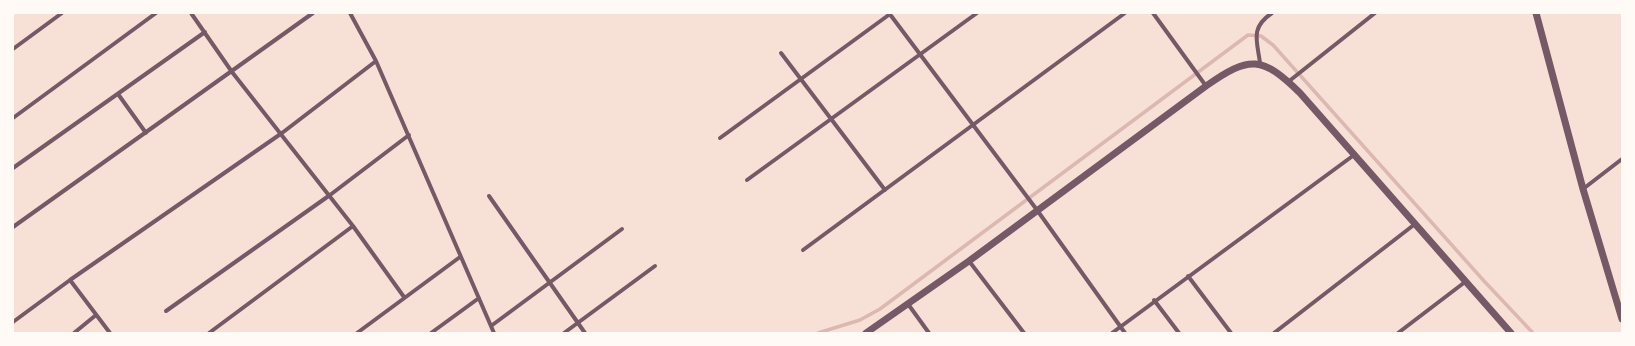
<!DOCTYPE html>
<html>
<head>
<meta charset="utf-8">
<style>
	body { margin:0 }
	#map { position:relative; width:1635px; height:346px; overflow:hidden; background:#f7e1d7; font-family:"Nunito Sans",sans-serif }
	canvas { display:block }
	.frame { position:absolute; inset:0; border:14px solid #fffaf5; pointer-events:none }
</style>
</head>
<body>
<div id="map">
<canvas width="1635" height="346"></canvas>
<div class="frame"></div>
</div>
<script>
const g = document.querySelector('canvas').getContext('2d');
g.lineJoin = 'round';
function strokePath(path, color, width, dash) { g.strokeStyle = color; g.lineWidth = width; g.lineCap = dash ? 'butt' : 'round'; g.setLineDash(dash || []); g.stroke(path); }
const stream = new Path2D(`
	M 818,333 L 860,320 L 880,309 L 1248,35 L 1261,36 L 1273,45 L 1484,281 L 1533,333`);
const minor = new Path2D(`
	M 191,13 L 232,72 L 353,226 L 404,297
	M 350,13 L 376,61 L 494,333
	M 889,13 L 1037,210 L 1125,333
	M 1153,13 L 1206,86
	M 13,49 L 62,13
	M 781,53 L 885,190
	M 1260,63 C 1257,40 1250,28 1272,13
	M 1288,82 L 1375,13
	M 118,94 L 146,133
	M 13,118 L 156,13
	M 720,138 L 890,14
	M 13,168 L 205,32
	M 747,180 L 977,13
	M 1583,189 L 1622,159
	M 489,196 L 585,333
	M 13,227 L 313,13
	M 803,250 L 1125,13
	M 969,261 L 1024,333
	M 1188,276 L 1231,333
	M 70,280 L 110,333
	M 1154,300 L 1179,333
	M 908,304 L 929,333
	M 166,311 L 330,195 L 409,135
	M 13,322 L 70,280 L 282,133 L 376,61
	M 491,326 L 622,229
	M 74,333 L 96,315
	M 209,333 L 353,226
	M 357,333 L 460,257
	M 431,333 L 479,298
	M 564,333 L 655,266
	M 1112,333 L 1354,155
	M 1274,333 L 1415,224
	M 1398,333 L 1465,282`);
const tertiary = new Path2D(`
	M 1536,13 L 1583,189 L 1622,319
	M 866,333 L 969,261 L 1206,86 C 1250,55 1262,56 1300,93 L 1511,333`);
strokePath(stream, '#dcb8b0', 3.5);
strokePath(minor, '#755966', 4);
strokePath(tertiary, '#755966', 7);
</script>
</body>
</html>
